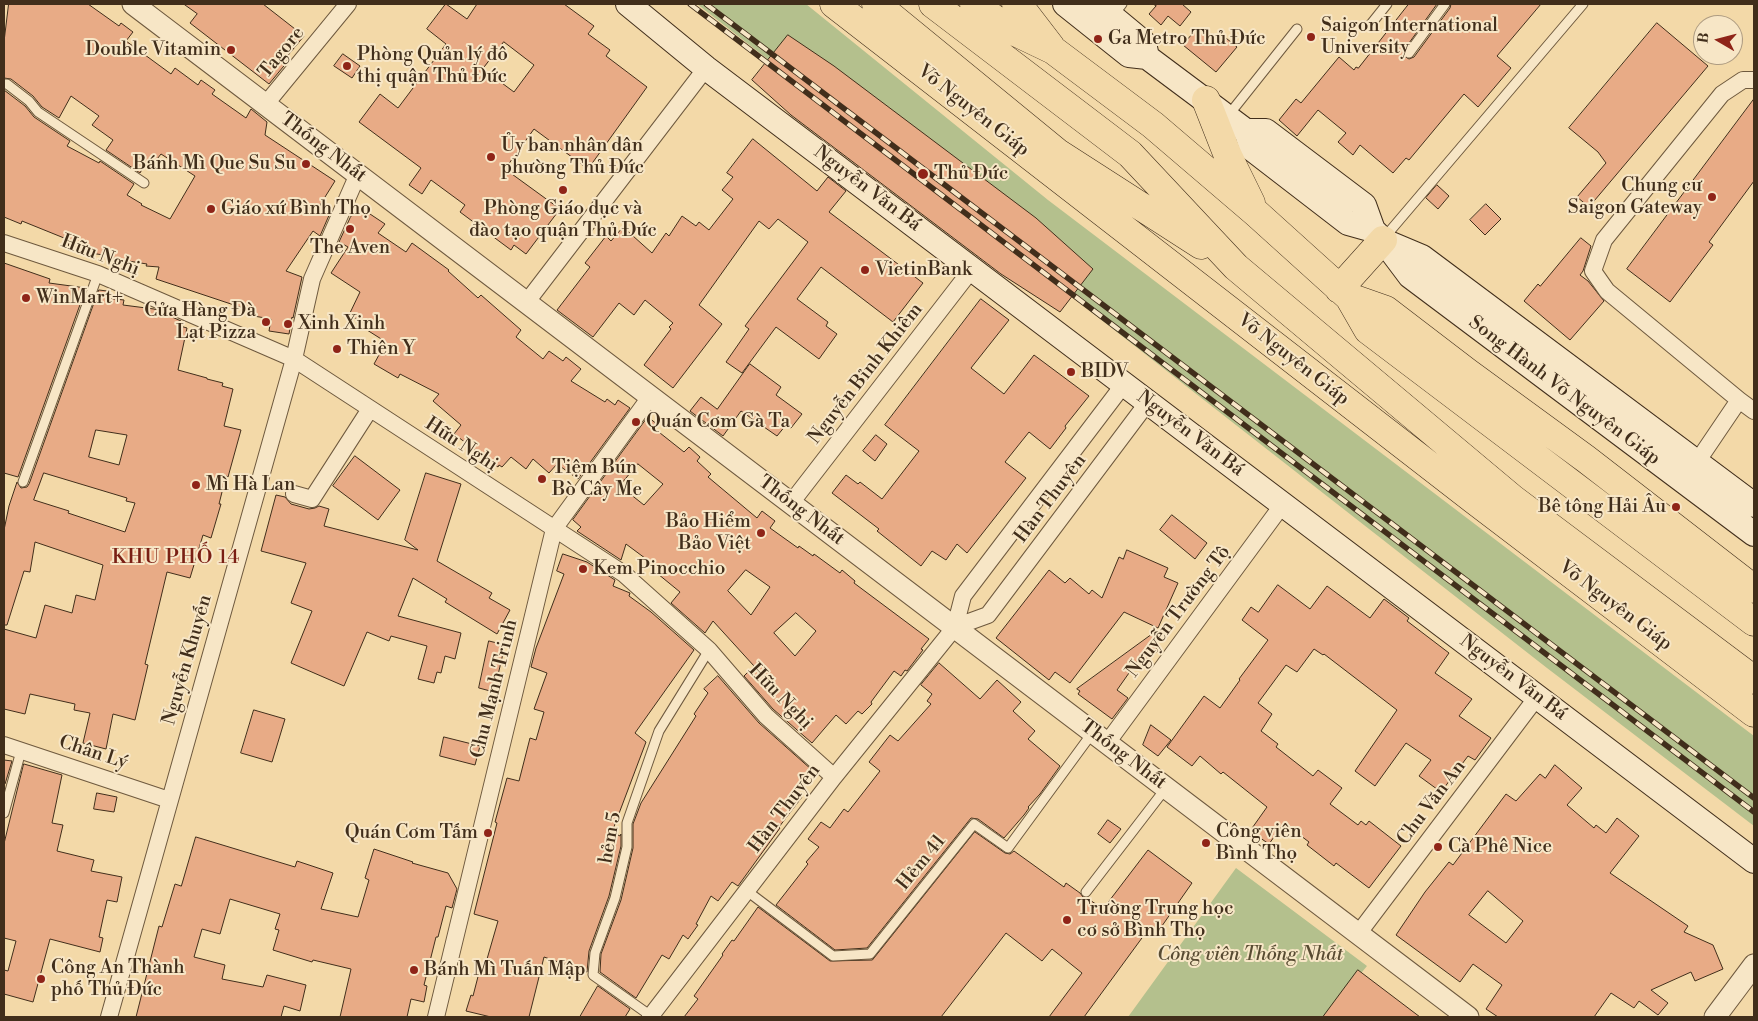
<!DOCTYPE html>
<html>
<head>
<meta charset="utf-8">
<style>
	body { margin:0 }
	#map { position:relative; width:1758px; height:1021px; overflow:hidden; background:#f3d9a8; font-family:"Libre Bodoni",serif }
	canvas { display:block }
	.frame { position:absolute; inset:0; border:5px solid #412e1b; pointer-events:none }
	.north { position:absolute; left:1693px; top:15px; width:50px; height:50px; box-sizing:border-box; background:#f7e6c6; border:1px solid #ae9c82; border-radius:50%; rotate:278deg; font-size:14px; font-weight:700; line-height:20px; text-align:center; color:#412e1b }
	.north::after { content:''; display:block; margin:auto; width:18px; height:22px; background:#8f2418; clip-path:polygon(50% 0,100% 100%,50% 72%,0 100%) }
</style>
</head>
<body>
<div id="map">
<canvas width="1758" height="1021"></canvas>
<div class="frame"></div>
<div class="north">B</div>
</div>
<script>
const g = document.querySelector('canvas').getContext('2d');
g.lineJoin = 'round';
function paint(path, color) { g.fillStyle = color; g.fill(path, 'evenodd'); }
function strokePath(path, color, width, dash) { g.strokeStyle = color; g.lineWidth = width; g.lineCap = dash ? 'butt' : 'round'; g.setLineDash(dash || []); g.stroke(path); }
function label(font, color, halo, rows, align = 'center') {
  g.font = font + ' "Libre Bodoni",serif'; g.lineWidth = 4; g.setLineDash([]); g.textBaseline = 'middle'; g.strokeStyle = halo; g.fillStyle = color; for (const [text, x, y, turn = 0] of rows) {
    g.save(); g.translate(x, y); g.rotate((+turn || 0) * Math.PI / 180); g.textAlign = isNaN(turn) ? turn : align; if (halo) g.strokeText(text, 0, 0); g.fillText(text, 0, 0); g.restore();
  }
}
const green = new Path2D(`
	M 697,4 L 806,4 L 1048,200 L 1754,736 L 1754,826 L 1547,668 Z
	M 1236,868 L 1367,966 L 1325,1017 L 1128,1017 Z`);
const building = new Path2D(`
	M 9,4 L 88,4 L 119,26 L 121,23 L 133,32 L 126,41 L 171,74 L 175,68 L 198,85 L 201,80 L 215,90 L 212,94 L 246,118 L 251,109 L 267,122 L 265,135 L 335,181 L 320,205 L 330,213 L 320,236 L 313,231 L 286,271 L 302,277 L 293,318 L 292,317 L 289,334 L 269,331 L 271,319 L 248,315 L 249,310 L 156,279 L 159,267 L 146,266 L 147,264 L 116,259 L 104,254 L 104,255 L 68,250 L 69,240 L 22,221 L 21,224 L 4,217 L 4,90 L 25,106 L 34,117 L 70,141 L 67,146 L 99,163 L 100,161 L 134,184 L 127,195 L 142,204 L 141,205 L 170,219 L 195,176 L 161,154 L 150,168 L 145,164 L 140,173 L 106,150 L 113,140 L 92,125 L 99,116 L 71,96 L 59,118 L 42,107 L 33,96 L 11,79 L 4,78 L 4,42 Z
	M 184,4 L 263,4 L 304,36 L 285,59 L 288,61 L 269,84 L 190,23 L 197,14 Z
	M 446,4 L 467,19 L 477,4 L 564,4 L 594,26 L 588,34 L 610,50 L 606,56 L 647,87 L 588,169 L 534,129 L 505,169 L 560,209 L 526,254 L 514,245 L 511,250 L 460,212 L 465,205 L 431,180 L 422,194 L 409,185 L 421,168 L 359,122 L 380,94 L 398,108 L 446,44 L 427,29 ZM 504,42 L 534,65 L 514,92 L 483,69 Z
	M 1153,4 L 1182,4 L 1191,12 L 1180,26 L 1168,16 L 1161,25 L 1149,14 L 1156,6 Z
	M 1409,4 L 1437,4 L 1404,50 L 1404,56 L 1409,59 L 1414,57 L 1450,8 L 1451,4 L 1541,4 L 1497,56 L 1511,68 L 1478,107 L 1464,94 L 1409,160 L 1406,158 L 1393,173 L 1360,145 L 1353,155 L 1338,142 L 1346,133 L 1318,110 L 1297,136 L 1279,120 L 1296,99 L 1301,103 L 1339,57 L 1354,70 L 1356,67 L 1358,68 Z
	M 1657,23 L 1708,66 L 1589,207 L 1577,197 L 1606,163 L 1598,152 L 1569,128 Z
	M 1197,29 L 1214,43 L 1221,34 L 1237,47 L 1216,72 L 1183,45 Z
	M 788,35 L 834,66 L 1036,218 L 1093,269 L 1060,312 L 1001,274 L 791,115 L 752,80 Z
	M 343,54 L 360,66 L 352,78 L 334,66 Z
	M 1754,99 L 1754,181 L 1709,242 L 1713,245 L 1670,302 L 1627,269 Z
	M 753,139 L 817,191 L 828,177 L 846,191 L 829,212 L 923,283 L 893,322 L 821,267 L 797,299 L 828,322 L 826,326 L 837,334 L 819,359 L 776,327 L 742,373 L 726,362 L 749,329 L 745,326 L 808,242 L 778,219 L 769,229 L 759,221 L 699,305 L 722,324 L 673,388 L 644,365 L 671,329 L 669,327 L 673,323 L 645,300 L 634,315 L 619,303 L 593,337 L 557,310 L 590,267 L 585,263 L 606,236 L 611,241 L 623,227 L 652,253 L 666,233 L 669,236 L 682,216 L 696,226 L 699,222 L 709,230 L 733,199 L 722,190 L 733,177 L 727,173 Z
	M 1437,185 L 1449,196 L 1438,209 L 1426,198 Z
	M 1486,204 L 1501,219 L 1485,235 L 1470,220 Z
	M 358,206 L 385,224 L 378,233 L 406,252 L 412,243 L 449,270 L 448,271 L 478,298 L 481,295 L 521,330 L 516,337 L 543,359 L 549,351 L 563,361 L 566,357 L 581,369 L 571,381 L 605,402 L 607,399 L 615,405 L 618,400 L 630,408 L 578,479 L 557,464 L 549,473 L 533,459 L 526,469 L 511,457 L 502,467 L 499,465 L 498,467 L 454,434 L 461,425 L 433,401 L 439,394 L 400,374 L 398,378 L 374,364 L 386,342 L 367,330 L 370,326 L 349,315 L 360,292 L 331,273 L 348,247 L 339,242 L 350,218 Z
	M 1581,238 L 1591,246 L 1583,271 L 1580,275 L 1588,281 L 1604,301 L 1570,340 L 1524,301 L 1538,284 L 1540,286 Z
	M 4,263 L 50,279 L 49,283 L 86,288 L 18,477 L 4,473 Z
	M 99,290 L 107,291 L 105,298 L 124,300 L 123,305 L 154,309 L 181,321 L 180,326 L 187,328 L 178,370 L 207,378 L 207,379 L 223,383 L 222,386 L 233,389 L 224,426 L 241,430 L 228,477 L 226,476 L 219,504 L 221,504 L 211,538 L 203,535 L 190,578 L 167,572 L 145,664 L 148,665 L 135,720 L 113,714 L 106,749 L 83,743 L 90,713 L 74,710 L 75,704 L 30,694 L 25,714 L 4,709 L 4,629 L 36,638 L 45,605 L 72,613 L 76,595 L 95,600 L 103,565 L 35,542 L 30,572 L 24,571 L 7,625 L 4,625 L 4,530 L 9,506 L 17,482 L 21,488 L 27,487 L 29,484 ZM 96,430 L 127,435 L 119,465 L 89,457 ZM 44,473 L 127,498 L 126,501 L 135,503 L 125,532 L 68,513 L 69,511 L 34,500 Z
	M 981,299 L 1009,320 L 971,368 L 1004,394 L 1034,355 L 1089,396 L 1065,426 L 1066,428 L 1050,449 L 1029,432 L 1005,462 L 1026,478 L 967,553 L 957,544 L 946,560 L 932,551 L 921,566 L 877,531 L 879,529 L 832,493 L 846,475 L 858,484 L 860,482 L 882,499 L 919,451 L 885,425 Z
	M 750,364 L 781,387 L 776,395 L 802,414 L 791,428 L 786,425 L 777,436 L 741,411 L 723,436 L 690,411 L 701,397 L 717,409 Z
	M 648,417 L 658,425 L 655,429 L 684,452 L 689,447 L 700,457 L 697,461 L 711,474 L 708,477 L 757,518 L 762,511 L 775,521 L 770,528 L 798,548 L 799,546 L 813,556 L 814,554 L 840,573 L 842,570 L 855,581 L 854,583 L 929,639 L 921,649 L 923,650 L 907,671 L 905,670 L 901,676 L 894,671 L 871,702 L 872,704 L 862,714 L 858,711 L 846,724 L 836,715 L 812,743 L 773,709 L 744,676 L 754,666 L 713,621 L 705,633 L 671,603 L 680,592 L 658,574 L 661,570 L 626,544 L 621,560 L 577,531 L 581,527 L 573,520 ZM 638,464 L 663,484 L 644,505 L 620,486 ZM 746,570 L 770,587 L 751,615 L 728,591 ZM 796,613 L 816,631 L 795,656 L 774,633 Z
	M 876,435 L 887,444 L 875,461 L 863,451 Z
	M 355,456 L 400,490 L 378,520 L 333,486 Z
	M 426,473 L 461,484 L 437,561 L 492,593 L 489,598 L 510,610 L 497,634 L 445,602 L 447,599 L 413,578 L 398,616 L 461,633 L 455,659 L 445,656 L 441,673 L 437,672 L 434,683 L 418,679 L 427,646 L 391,636 L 389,641 L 367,632 L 344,686 L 291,663 L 312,611 L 291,603 L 306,563 L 261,551 L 276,495 L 285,497 L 291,504 L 309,509 L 315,508 L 319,506 L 329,509 L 324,526 L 418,550 L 405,540 Z
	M 1172,515 L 1207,543 L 1195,559 L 1160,530 Z
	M 1127,550 L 1168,568 L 1164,577 L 1178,583 L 1158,628 L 1124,612 L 1070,683 L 1055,672 L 1049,680 L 996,638 L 1049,570 L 1065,583 L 1070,578 L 1089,594 L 1092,590 L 1102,598 L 1119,557 L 1123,559 Z
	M 563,554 L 587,562 L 615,580 L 613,586 L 630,593 L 629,596 L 651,612 L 694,650 L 635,733 L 646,742 L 612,832 L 620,836 L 621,834 L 621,846 L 609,896 L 589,951 L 587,972 L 544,957 L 529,1017 L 491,1017 L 466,1011 L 471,995 L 473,996 L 481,965 L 485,966 L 498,921 L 474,914 L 497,823 L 495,822 L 507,778 L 519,781 L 530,738 L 536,740 L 544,712 L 534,709 L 547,673 L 531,667 L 536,648 L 564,574 L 557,571 Z
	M 1278,585 L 1310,609 L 1327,586 L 1370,618 L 1384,599 L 1409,618 L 1407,621 L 1449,653 L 1435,673 L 1472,699 L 1459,716 L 1491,738 L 1475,760 L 1468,756 L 1441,792 L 1419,776 L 1431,760 L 1406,743 L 1375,786 L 1355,771 L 1397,710 L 1324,654 L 1323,655 L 1314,649 L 1297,672 L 1286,665 L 1258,703 L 1272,714 L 1261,731 L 1278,744 L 1276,747 L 1313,776 L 1318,770 L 1342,788 L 1330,804 L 1358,825 L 1361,821 L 1366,825 L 1369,821 L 1401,846 L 1369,888 L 1336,863 L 1334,866 L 1307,845 L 1309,842 L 1284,823 L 1269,844 L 1250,831 L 1267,807 L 1223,772 L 1221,774 L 1200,756 L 1192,766 L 1167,747 L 1204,696 L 1220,708 L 1240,680 L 1239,679 L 1268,640 L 1242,620 L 1251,607 L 1258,612 Z
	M 1154,633 L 1156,635 L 1151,641 L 1158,651 L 1144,661 L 1141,656 L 1117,690 L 1128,698 L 1112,719 L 1078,694 L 1080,691 L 1077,689 Z
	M 489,641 L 505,645 L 494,692 L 479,688 Z
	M 939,663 L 980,699 L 997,680 L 1021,702 L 1013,711 L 1035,731 L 1028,739 L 1060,766 L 1040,794 L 1028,807 L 1029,808 L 1024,815 L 1004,838 L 978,819 L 971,818 L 867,948 L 835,950 L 776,905 L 808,864 L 806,862 L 819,847 L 808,839 L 821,822 L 830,828 L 844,809 L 848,812 L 880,771 L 869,762 L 890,735 L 898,741 L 931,704 L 927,701 L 932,694 L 921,685 Z
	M 718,676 L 759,723 L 812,770 L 809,774 L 810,775 L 796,791 L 802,797 L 779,827 L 780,828 L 738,886 L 732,882 L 718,901 L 711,896 L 696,924 L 698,925 L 688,939 L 683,935 L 669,959 L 662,955 L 636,998 L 600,972 L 601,954 L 621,900 L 633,848 L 633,824 L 641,803 L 696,716 L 694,714 L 708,693 L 704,689 Z
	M 254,710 L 285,719 L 272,762 L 241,753 Z
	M 1151,725 L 1171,740 L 1158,756 L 1143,745 Z
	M 444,737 L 480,746 L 475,765 L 440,756 Z
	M 4,760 L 12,761 L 5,784 L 4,784 Z
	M 24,764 L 62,775 L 52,823 L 63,825 L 57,851 L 94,860 L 91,871 L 122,877 L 117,902 L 107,900 L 99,937 L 103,938 L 100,952 L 50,939 L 33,1002 L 4,994 L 4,970 L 8,971 L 16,941 L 4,938 L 4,844 Z
	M 1555,765 L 1582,788 L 1567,805 L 1594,828 L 1596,825 L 1606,833 L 1617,818 L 1639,836 L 1610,873 L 1688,926 L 1684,932 L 1713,945 L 1723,969 L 1695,981 L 1691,972 L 1651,990 L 1668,1003 L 1658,1015 L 1639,1001 L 1634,1008 L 1611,993 L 1594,1017 L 1498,1017 L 1486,1009 L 1502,985 L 1473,964 L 1460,982 L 1396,935 L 1425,892 L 1449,862 L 1453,865 L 1506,794 L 1516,801 L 1540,774 L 1545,778 ZM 1488,891 L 1523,921 L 1506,943 L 1469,915 Z
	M 97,793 L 117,797 L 114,812 L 94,809 Z
	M 1108,820 L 1121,829 L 1110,843 L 1098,834 Z
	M 975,832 L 1005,853 L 1010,854 L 1014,851 L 1064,887 L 1066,883 L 1080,893 L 1083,897 L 1087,898 L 1103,909 L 1148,850 L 1192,883 L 1157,933 L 1150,927 L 1084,1017 L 1049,1017 L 1082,973 L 1052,949 L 1042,961 L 1006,933 L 941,1017 L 684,1017 L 698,999 L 694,996 L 723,955 L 722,954 L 732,940 L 734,941 L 758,907 L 830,961 L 872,960 Z
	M 196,837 L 295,867 L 297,861 L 333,873 L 321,909 L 358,917 L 369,880 L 365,878 L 374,849 L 413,862 L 412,863 L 448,873 L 457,889 L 452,908 L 446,906 L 438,937 L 436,937 L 424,985 L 427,986 L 424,1002 L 411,999 L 407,1017 L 340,1017 L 351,969 L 313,960 L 312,962 L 273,950 L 279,930 L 275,929 L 280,914 L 230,899 L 220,934 L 202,929 L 194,957 L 225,965 L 222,979 L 263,987 L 267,975 L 306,985 L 300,1011 L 284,1006 L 281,1017 L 136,1017 L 159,926 L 162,927 L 175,884 L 181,886 Z
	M 1358,970 L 1420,1017 L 1323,1017 Z
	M 598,986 L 630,1009 L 625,1017 L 580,1017 Z`);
const service = new Path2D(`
	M 1112,17 L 1122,4
	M 1371,24 L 1387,4
	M 1409,53 L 1445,4
	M 4,84 L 7,84 L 29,101 L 38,112 L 144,183
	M 1227,117 L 1297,29
	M 1384,238 L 1583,4
	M 23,482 L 98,274
	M 4,813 L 21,751
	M 747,891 L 833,956 L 870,954 L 974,824 L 1008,848 L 1093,732
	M 1086,892 L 1166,788
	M 651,1016 L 593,975 L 595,953 L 615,898 L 627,847 L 627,823 L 659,731 L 709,650`);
const minor = new Path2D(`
	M 1754,80 L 1743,80 L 1722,94 L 1604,240 L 1593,271 L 1607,291 L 1739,400 L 1754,411
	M 265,105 L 348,4
	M 4,243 L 98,274 L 294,359 L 624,574 L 709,650 L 766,716 L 834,777
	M 526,303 L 706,68
	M 1697,462 L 1739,400
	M 294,494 L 312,499 L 370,409
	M 791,503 L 972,269
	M 955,627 L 988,615 L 1148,402
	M 1107,743 L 1283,504
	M 4,745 L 169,800
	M 1358,934 L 1537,697
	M 109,1017 L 294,359 L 312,279 L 358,174
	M 436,1017 L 554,529 L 650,397
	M 650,1017 L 834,777 L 955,627 L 963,596 L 1124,384`);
const tertiary = new Path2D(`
	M 133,4 L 1468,1017
	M 1715,1017 L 1754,965`);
const secondary = new Path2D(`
	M 628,4 L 706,68 L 1754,861
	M 1065,4 L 1129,55 L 1147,57 L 1246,131 L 1252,149 L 1348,223 L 1373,230
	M 1097,4 L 1144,43 L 1147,57
	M 1246,131 L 1266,131 L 1364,205 L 1373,230 L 1383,240 L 1410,276 L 1754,534
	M 1384,241 L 1422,257 L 1754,505`);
const trunk = new Path2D(`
	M 834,4 L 1474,500 L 1754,713
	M 876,4 L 1058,153 L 1201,245
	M 933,4 L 1130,154 L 1236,267 L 1513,499 L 1754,680
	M 974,4 L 1007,28 L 1053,50 L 1153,125 L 1256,213 L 1349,297 L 1368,330 L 1754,622
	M 1016,4 L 1021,8 L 1051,47
	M 1206,100 L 1228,156 L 1251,203
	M 1339,289 L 1383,240
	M 1349,297 L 1386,310 L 1467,372 L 1586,459 L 1754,589`);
const rail = new Path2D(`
	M 690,4 L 1754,812
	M 706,4 L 1754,798`);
const markers = [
	[1311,37,5,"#8f2418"],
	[1098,39,5,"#8f2418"],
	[231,50,5,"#8f2418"],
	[347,66,5,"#8f2418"],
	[491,157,5,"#8f2418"],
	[306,164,5,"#8f2418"],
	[923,174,6,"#8f2418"],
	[563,190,5,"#8f2418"],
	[1712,197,5,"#8f2418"],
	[211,209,5,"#8f2418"],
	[350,229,5,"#8f2418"],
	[865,270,5,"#8f2418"],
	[26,298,5,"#8f2418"],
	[266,322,5,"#8f2418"],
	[288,324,5,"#8f2418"],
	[337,349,5,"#8f2418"],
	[1071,372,5,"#8f2418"],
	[636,422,5,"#8f2418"],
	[542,479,5,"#8f2418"],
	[196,485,5,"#8f2418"],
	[1676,507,5,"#8f2418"],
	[761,533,5,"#8f2418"],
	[583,569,5,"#8f2418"],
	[488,833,5,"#8f2418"],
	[1206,843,5,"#8f2418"],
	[1438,847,5,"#8f2418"],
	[1067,920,5,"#8f2418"],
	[414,970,5,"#8f2418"],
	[41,979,5,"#8f2418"]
];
const poiNames = [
	["Saigon International",1321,26],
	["University",1321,48],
	["Ga Metro Thủ Đức",1108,39],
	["Double Vitamin",221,50,"right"],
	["Phòng Quản lý đô",357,55],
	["thị quận Thủ Đức",357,77],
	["Ủy ban nhân dân",501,146],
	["phường Thủ Đức",501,168],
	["Bánh Mì Que Su Su",296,164,"right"],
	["Thủ Đức",934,174],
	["Chung cư",1702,186,"right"],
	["Saigon Gateway",1702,208,"right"],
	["Giáo xứ Bình Thọ",221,209],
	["Phòng Giáo dục và",563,209,"center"],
	["đào tạo quận Thủ Đức",563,231,"center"],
	["The Aven",350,248,"center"],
	["VietinBank",875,270],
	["WinMart+",36,298],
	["Cửa Hàng Đà",256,311,"right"],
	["Lạt Pizza",256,333,"right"],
	["Xinh Xinh",298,324],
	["Thiên Y",347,349],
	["BIDV",1081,372],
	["Quán Cơm Gà Ta",646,422],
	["Tiệm Bún",552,468],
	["Bò Cây Me",552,490],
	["Mì Hà Lan",206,485],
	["Bê tông Hải Âu",1666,507,"right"],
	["Bảo Hiểm",751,522,"right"],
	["Bảo Việt",751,544,"right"],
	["Kem Pinocchio",593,569],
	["Công viên",1216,832],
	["Bình Thọ",1216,854],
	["Quán Cơm Tấm",478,833,"right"],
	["Cà Phê Nice",1448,847],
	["Trường Trung học",1077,909],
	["cơ sở Bình Thọ",1077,931],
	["Công An Thành",51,968],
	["phố Thủ Đức",51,990],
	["Bánh Mì Tuấn Mập",424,970]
];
const streetNames = [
	["Tagore",282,53,-51],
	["Võ Nguyên Giáp",973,111,38],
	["Thống Nhất",323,148,37],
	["Nguyễn Văn Bá",867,189,37],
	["Hữu Nghị",100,256,21],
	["Võ Nguyên Giáp",1293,360,38],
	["Nguyễn Bỉnh Khiêm",866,374,-52],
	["Song Hành Võ Nguyên Giáp",1564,391,37],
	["Nguyễn Văn Bá",1190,434,37],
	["Hữu Nghị",461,445,33],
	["Hàn Thuyên",1051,499,-53],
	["Thống Nhất",801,511,37],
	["Võ Nguyên Giáp",1615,606,37],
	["Nguyễn Trường Tộ",1179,612,-53],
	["Nguyễn Khuyến",188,660,-74],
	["Nguyễn Văn Bá",1513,678,37],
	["Chu Mạnh Trinh",495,689,-76],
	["Hữu Nghị",780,697,46],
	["Chân Lý",93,753,18],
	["Thống Nhất",1123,755,37],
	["Chu Văn An",1432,803,-53],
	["Hàn Thuyên",785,809,-53],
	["hẻm 5",611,838,-80],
	["Hẻm 41",922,863,-51]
];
const parkNames = [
	["Công viên Thống Nhất",1250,955]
];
const neighbourhoodNames = [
	["KHU PHỐ 14",176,558]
];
paint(green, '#b4c08d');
paint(building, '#e8ab86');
strokePath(building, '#412e1b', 1);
strokePath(service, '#6e593e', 11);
strokePath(minor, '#6e593e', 18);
strokePath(tertiary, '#6e593e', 23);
strokePath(secondary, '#412e1b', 26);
strokePath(trunk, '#412e1b', 29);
strokePath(service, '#f7e6c6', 9);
strokePath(minor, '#f7e6c6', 16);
strokePath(tertiary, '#f7e6c6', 21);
strokePath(secondary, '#f7e6c6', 24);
strokePath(trunk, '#f3d9a8', 28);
strokePath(rail, '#412e1b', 5.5);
strokePath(rail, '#f7e6c6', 4, [11]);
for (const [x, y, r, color] of markers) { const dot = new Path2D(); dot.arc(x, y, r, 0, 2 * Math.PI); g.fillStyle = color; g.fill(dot); strokePath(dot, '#f7e6c6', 2); }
label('19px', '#412e1b', '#f7e6c6', poiNames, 'left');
label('19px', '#412e1b', '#f7e6c6', streetNames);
label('italic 19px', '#584b32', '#f7e6c6', parkNames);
g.letterSpacing = '1px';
label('20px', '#7a1f14', '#f7e6c6', neighbourhoodNames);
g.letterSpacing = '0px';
</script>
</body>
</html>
